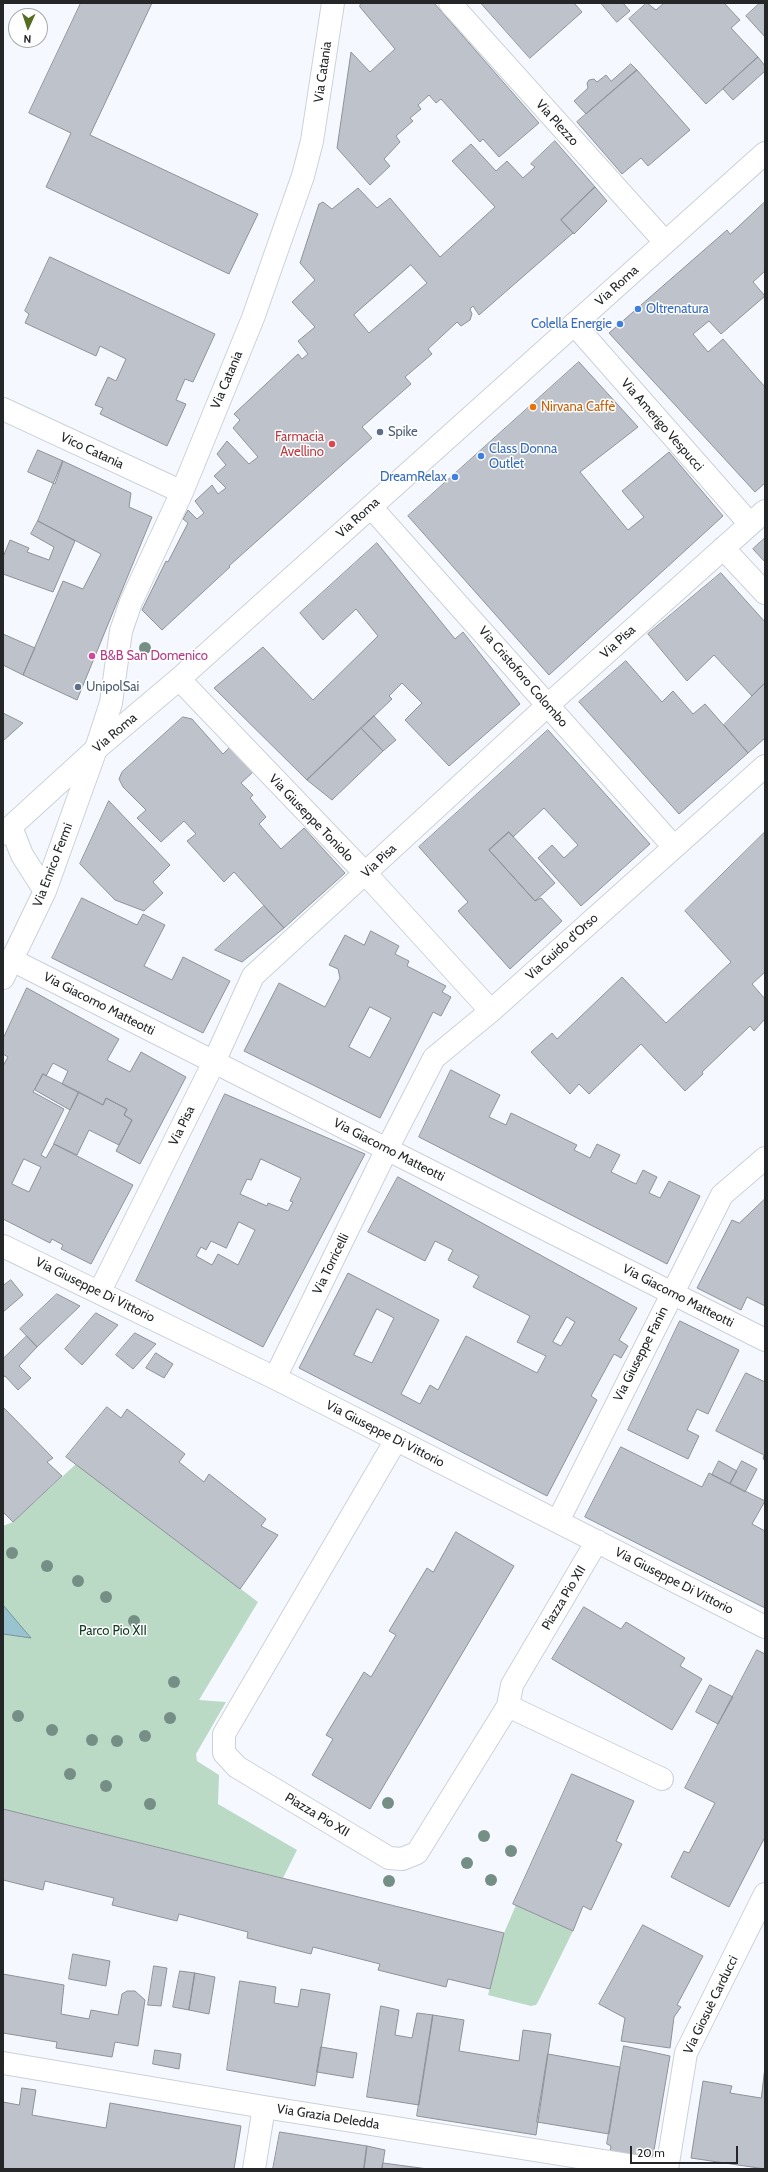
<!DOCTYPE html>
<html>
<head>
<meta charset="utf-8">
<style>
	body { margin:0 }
	#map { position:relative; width:768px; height:2172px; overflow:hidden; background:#f5f9ff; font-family:Cabin,sans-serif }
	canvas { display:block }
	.frame { position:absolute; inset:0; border:4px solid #242628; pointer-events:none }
	.north { position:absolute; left:8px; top:8px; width:40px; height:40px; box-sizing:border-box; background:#fff; border:1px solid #a7a8a9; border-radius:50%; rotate:183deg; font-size:11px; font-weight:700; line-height:16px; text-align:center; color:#242628 }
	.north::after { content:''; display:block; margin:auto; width:14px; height:18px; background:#566e1f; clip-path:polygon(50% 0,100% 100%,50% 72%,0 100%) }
	.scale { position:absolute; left:630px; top:2146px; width:108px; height:18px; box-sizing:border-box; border:2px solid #242628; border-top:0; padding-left:5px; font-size:12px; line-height:14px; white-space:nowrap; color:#242628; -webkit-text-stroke:3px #fff; paint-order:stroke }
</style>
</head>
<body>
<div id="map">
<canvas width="768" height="2172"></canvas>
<div class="frame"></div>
<div class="north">N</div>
<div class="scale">20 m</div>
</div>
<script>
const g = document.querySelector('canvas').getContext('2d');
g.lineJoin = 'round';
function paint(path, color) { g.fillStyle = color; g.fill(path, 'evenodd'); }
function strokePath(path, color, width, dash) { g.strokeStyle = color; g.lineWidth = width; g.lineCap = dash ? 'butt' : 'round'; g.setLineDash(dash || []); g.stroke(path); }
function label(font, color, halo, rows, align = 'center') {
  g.font = font + ' Cabin,sans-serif'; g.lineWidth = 3; g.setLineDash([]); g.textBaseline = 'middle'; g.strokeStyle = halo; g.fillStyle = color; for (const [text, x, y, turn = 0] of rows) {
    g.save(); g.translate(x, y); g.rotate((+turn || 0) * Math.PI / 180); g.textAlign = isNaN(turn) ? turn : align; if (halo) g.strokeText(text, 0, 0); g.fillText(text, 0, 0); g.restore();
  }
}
const green = new Path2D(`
	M 76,1464 L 258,1602 L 199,1700 L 226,1702 L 196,1754 L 197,1761 L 219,1775 L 218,1804 L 297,1850 L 283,1878 L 3,1809 L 3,1526 L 13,1522 Z
	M 516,1905 L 573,1931 L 539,2000 L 536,2005 L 531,2006 L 488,1995 L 504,1933 Z`);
const water = new Path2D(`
	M 3,1605 L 31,1638 L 3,1634 Z`);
const building = new Path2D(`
	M 81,3 L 152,3 L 90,135 L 258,214 L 229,274 L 46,187 L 71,133 L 29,113 Z
	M 361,3 L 434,3 L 539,123 L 499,157 L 483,139 L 480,142 L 441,99 L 436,103 L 429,95 L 418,105 L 421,109 L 410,118 L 413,121 L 396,136 L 400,142 L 384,159 L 390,166 L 370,185 L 337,148 L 351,52 L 370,72 L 395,49 L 360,7 Z
	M 481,3 L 574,3 L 582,12 L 530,58 Z
	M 601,3 L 623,3 L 630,11 L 617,22 Z
	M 647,3 L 656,10 L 664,3 L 724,3 L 740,20 L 731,28 L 758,57 L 706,104 L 629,19 Z
	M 760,3 L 765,3 L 765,37 L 746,16 Z
	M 758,57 L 765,66 L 765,71 L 733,100 L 723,89 Z
	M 631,64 L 637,70 L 586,114 L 574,101 L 588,88 L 587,83 L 589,80 L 594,79 L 597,82 L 606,75 L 611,81 Z
	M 637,70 L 690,130 L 648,166 L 641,158 L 622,174 L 577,122 Z
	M 555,141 L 595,187 L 561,220 L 573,233 L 479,315 L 473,306 L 470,309 L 472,314 L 470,320 L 461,326 L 457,322 L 428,349 L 432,354 L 405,377 L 411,384 L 362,427 L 372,438 L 229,566 L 230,567 L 162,630 L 142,610 L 166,561 L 168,562 L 188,523 L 183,519 L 188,510 L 197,519 L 204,513 L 195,501 L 212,485 L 218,494 L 226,488 L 214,476 L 226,465 L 217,454 L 227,441 L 249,464 L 258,457 L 233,428 L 240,420 L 234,414 L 298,354 L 302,359 L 308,354 L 298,341 L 315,327 L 292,302 L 315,280 L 300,263 L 319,204 L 323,202 L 332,209 L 358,188 L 377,208 L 390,198 L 440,257 L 495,207 L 452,161 L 471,144 L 496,171 L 507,161 L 523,178 L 535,167 L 531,164 ZM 411,265 L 427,283 L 369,333 L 354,315 Z
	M 595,187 L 607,201 L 574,234 L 561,220 Z
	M 765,202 L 765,271 L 753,282 L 765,296 L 721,334 L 709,321 L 693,334 L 708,352 L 723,339 L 765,387 L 765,483 L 755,492 L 609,333 L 727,230 L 730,234 Z
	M 50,257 L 215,334 L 193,382 L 185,379 L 176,400 L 186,404 L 167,446 L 100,414 L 103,408 L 95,405 L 108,377 L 116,381 L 126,359 L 100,346 L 96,356 L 25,323 L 29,314 L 25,311 Z
	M 579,362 L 638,427 L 580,472 L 628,530 L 644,517 L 622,491 L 669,452 L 723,516 L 549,675 L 408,516 Z
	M 38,450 L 63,461 L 55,484 L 28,472 Z
	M 63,461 L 131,493 L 129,507 L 152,517 L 77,700 L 23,675 L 63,581 L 83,589 L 101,554 L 38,521 Z
	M 38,521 L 75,541 L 53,592 L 3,574 L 3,557 L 10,540 L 29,548 L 27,552 L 49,560 L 54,547 L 31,534 Z
	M 765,538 L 765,562 L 753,549 Z
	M 377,543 L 455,639 L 463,632 L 520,704 L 449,766 L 405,720 L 422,703 L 402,683 L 389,696 L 392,699 L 307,780 L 214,688 L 263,647 L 313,700 L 378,636 L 356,609 L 323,640 L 300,613 Z
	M 721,573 L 765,622 L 765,683 L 752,696 L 714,655 L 687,681 L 648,634 Z
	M 3,634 L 35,648 L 23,675 L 3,665 Z
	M 626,661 L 662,702 L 673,691 L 693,714 L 705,704 L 748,753 L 679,814 L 579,702 Z
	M 765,683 L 765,738 L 748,753 L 724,725 Z
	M 3,713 L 23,723 L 3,741 Z
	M 374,716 L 396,740 L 383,751 L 361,728 Z
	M 183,717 L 192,719 L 223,754 L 230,747 L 253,772 L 241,783 L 253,795 L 250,798 L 266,817 L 259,824 L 281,849 L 304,828 L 345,873 L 284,928 L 234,872 L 224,882 L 187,841 L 196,834 L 184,821 L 161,842 L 137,818 L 146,810 L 123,787 L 119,779 L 122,772 Z
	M 361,728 L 383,751 L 332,800 L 307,780 Z
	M 548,730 L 650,844 L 581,906 L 538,858 L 552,845 L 564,858 L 578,845 L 544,808 L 513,837 L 509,832 L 489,850 L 535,901 L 541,898 L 562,921 L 510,969 L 458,911 L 468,902 L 419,847 Z
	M 109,801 L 170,865 L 153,882 L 163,893 L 144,911 L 115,900 L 80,864 Z
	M 509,832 L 555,883 L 535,901 L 489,850 Z
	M 765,832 L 765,972 L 752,984 L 765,999 L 765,1019 L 754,1031 L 750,1026 L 702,1072 L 703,1074 L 685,1091 L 641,1044 L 589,1094 L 579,1084 L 570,1094 L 531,1052 L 552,1033 L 557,1039 L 622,977 L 666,1023 L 731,962 L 685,911 Z
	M 82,898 L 137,925 L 143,914 L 165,925 L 144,966 L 172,980 L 183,957 L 230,981 L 203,1033 L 52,958 Z
	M 264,906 L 284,928 L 242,962 L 215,950 Z
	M 371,931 L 399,946 L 395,954 L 409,961 L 407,966 L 446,986 L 442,992 L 451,997 L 441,1016 L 433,1012 L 380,1118 L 244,1051 L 279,983 L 325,1007 L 340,978 L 338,969 L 329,965 L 345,935 L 364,945 ZM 370,1007 L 391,1018 L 370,1058 L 349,1047 Z
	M 27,988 L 119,1039 L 107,1060 L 130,1072 L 141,1052 L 186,1077 L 140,1164 L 116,1151 L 132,1120 L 124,1115 L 127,1109 L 106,1098 L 103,1105 L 62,1084 L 68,1071 L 53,1063 L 46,1076 L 43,1074 L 33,1092 L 64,1109 L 41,1155 L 46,1158 L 54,1144 L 133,1185 L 91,1264 L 61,1249 L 63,1245 L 52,1239 L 50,1243 L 3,1219 L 3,1066 L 8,1057 L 3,1054 L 3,1039 ZM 24,1159 L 41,1167 L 29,1192 L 12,1184 Z
	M 451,1070 L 500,1095 L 489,1117 L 506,1125 L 511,1113 L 577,1145 L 574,1150 L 590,1158 L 597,1144 L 620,1155 L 611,1172 L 636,1184 L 643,1170 L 657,1177 L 649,1193 L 660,1198 L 669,1181 L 700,1196 L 667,1264 L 419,1137 Z
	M 43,1074 L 79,1092 L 70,1110 L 35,1090 Z
	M 79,1092 L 103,1105 L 106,1098 L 127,1109 L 124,1115 L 132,1120 L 119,1145 L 89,1130 L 77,1155 L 54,1144 Z
	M 225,1094 L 365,1154 L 263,1347 L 136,1281 ZM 261,1159 L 301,1178 L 290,1201 L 293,1202 L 288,1211 L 268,1203 L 267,1206 L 240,1194 L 247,1179 L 251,1180 ZM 239,1222 L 255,1230 L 238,1265 L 218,1254 L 212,1265 L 196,1256 L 201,1247 L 206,1250 L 211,1241 L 226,1248 Z
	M 398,1177 L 637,1308 L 619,1340 L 628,1346 L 621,1358 L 614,1354 L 591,1396 L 597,1400 L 547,1496 L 299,1368 L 348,1273 L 439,1320 L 401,1394 L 420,1404 L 430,1385 L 438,1390 L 466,1336 L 537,1373 L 546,1356 L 517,1342 L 530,1316 L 473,1287 L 479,1276 L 448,1260 L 453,1250 L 435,1241 L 425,1261 L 368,1232 ZM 377,1309 L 394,1318 L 372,1363 L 354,1355 ZM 567,1317 L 575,1322 L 561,1346 L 553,1342 Z
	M 765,1199 L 765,1306 L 747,1297 L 741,1310 L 697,1288 L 732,1220 L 739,1223 Z
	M 11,1280 L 23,1295 L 3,1312 L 3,1286 Z
	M 57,1294 L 80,1306 L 37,1347 L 20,1329 Z
	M 96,1313 L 118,1325 L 82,1365 L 65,1349 Z
	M 680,1321 L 739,1350 L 708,1414 L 697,1409 L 687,1430 L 699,1436 L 688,1459 L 628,1430 Z
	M 135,1333 L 156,1344 L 133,1369 L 116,1355 Z
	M 27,1336 L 37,1347 L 19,1366 L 31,1378 L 18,1390 L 5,1376 L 3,1377 L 3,1359 Z
	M 156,1353 L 173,1364 L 164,1378 L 146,1368 Z
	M 746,1373 L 765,1382 L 765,1460 L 763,1459 L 764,1455 L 716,1431 Z
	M 3,1407 L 53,1458 L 47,1462 L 62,1476 L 13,1522 L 3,1512 Z
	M 107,1407 L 121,1418 L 127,1409 L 185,1454 L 179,1462 L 204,1482 L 209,1474 L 266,1519 L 261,1526 L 278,1535 L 240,1589 L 66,1457 Z
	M 621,1447 L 702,1487 L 709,1473 L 765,1501 L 752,1524 L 765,1531 L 765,1608 L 585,1517 Z
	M 719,1461 L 737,1471 L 730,1484 L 712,1475 Z
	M 742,1461 L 757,1469 L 745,1492 L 730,1484 Z
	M 456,1532 L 514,1566 L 370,1809 L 312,1775 L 333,1739 L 326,1735 L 364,1672 L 371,1677 L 396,1635 L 389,1631 L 427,1568 L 433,1572 Z
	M 584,1607 L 621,1629 L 626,1622 L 685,1658 L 680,1666 L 702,1679 L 672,1730 L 552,1659 Z
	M 757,1650 L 765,1654 L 765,1837 L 729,1907 L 671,1877 L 684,1851 L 689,1853 L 715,1803 L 685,1788 Z
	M 710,1685 L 733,1697 L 718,1724 L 696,1712 Z
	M 572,1774 L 634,1801 L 616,1841 L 622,1844 L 591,1910 L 583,1906 L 573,1931 L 513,1904 Z
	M 3,1809 L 504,1933 L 490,1989 L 448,1979 L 446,1987 L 378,1970 L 380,1964 L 313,1947 L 311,1954 L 247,1938 L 248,1932 L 179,1914 L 177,1921 L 112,1905 L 114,1898 L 45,1881 L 43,1890 L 3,1880 Z
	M 643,1925 L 703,1956 L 677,2005 L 681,2007 L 674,2017 L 670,2048 L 621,2041 L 625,2018 L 599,2004 Z
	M 73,1954 L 110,1961 L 106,1986 L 69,1979 Z
	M 154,1966 L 167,1968 L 161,2006 L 148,2005 Z
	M 180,1971 L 195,1973 L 189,2010 L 173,2007 Z
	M 195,1973 L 215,1977 L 209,2014 L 189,2010 Z
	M 3,1974 L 64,1985 L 61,2014 L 89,2019 L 91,2010 L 118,2015 L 122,1994 L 127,1991 L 135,1991 L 145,2000 L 138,2046 L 115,2042 L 112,2057 L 56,2048 L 57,2042 L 3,2033 Z
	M 240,1981 L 276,1987 L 274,2003 L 298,2007 L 301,1989 L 330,1994 L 315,2086 L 227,2070 Z
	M 381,2006 L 399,2010 L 395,2035 L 412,2038 L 417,2013 L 433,2015 L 419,2105 L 367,2097 Z
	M 433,2015 L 464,2020 L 459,2051 L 519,2061 L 523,2030 L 551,2034 L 536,2135 L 417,2116 Z
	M 624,2046 L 670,2056 L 653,2156 L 610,2152 L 611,2146 L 607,2144 Z
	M 321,2047 L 357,2053 L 353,2078 L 317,2072 Z
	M 155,2050 L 181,2054 L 179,2069 L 153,2064 Z
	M 548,2054 L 620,2067 L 609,2134 L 537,2122 Z
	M 765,2067 L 765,2169 L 691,2158 L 703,2081 L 732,2086 L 730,2093 L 761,2098 Z
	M 22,2088 L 36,2090 L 32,2115 L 106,2128 L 110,2103 L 241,2126 L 234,2169 L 3,2169 L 3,2102 L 19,2105 Z
	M 280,2132 L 367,2146 L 364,2169 L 273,2169 Z
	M 367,2146 L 385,2150 L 382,2169 L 364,2169 Z
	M 383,2163 L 428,2169 L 382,2169 Z`);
const service = new Path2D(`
	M 508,1706 L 662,1779`);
const minor = new Path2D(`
	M 450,3 L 665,242
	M 574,324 L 750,524
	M 3,409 L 182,492
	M 371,507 L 674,847
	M 723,548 L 765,593
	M 179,679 L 366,874 L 491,1011
	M 11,827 L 22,855 L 45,891
	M 12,960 L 765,1340
	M 3,978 L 45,891 L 96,749 L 111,703 L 121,631 L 131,602 L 182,492 L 253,318 L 303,176 L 312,141 L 333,3
	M 3,1246 L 275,1378 L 765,1627
	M 100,1291 L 214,1062 L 253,976 L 548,705 L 765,511
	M 275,1378 L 387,1149 L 434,1058 L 491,1011 L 765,766
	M 396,1440 L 224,1734 L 224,1753 L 237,1767 L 389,1858 L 402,1859 L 417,1853 L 508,1706 L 512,1685 L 597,1541
	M 558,1521 L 722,1195 L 765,1158
	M 3,2063 L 264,2107 L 654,2169
	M 254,2169 L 264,2107
	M 667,2169 L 686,2053 L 765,1894`);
const tertiary = new Path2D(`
	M 3,834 L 96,749 L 179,679 L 765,153`);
const trees = [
	[145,648],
	[12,1553],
	[47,1566],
	[78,1581],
	[106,1597],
	[134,1621],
	[174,1682],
	[18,1716],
	[170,1718],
	[52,1730],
	[145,1736],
	[92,1740],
	[117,1741],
	[70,1774],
	[106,1786],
	[388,1803],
	[150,1804],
	[484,1836],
	[511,1851],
	[467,1863],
	[491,1880],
	[389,1881]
];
const markers = [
	[638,309,4,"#3f7fe0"],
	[620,324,4,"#3f7fe0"],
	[533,407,4,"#e8710a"],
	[380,432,4,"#5c6f8a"],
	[332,444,4,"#e0444e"],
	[481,456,4,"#3f7fe0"],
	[455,477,4,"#3f7fe0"],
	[92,656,4,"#d1479c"],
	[78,687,4,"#5c6f8a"]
];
const streetNames = [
	["Via Catania",323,72,-82],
	["Via Plezzo",557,123,48],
	["Via Roma",617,286,-42],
	["Via Catania",227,380,-67],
	["Via Amerigo Vespucci",662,425,49],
	["Vico Catania",92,451,25],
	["Via Roma",358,518,-42],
	["Via Pisa",618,642,-42],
	["Via Cristoforo Colombo",523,677,49],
	["Via Roma",115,733,-40],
	["Via Giuseppe Toniolo",311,818,46],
	["Via Pisa",379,861,-43],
	["Via Enrico Fermi",53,865,-69],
	["Via Guido d'Orso",562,947,-42],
	["Via Giacomo Matteotti",99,1004,27],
	["Via Pisa",182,1126,-64],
	["Via Giacomo Matteotti",389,1150,27],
	["Via Torricelli",331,1264,-64],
	["Via Giuseppe Di Vittorio",95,1290,26],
	["Via Giacomo Matteotti",678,1296,27],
	["Via Giuseppe Fanin",641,1354,-63],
	["Via Giuseppe Di Vittorio",385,1434,27],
	["Via Giuseppe Di Vittorio",674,1581,27],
	["Piazza Pio XII",564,1598,-59],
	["Piazza Pio XII",317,1815,31],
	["Via Giosuè Carducci",711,2005,-64],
	["Via Grazia Deledda",328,2117,9]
];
const shopNames = [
	["Oltrenatura",646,309],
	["Colella Energie",612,324,"right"],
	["Class Donna",489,449],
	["Outlet",489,464],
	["DreamRelax",447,477,"right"]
];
const foodNames = [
	["Nirvana Caffè",541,407]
];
const serviceNames = [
	["Spike",388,432],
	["UnipolSai",86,687]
];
const healthNames = [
	["Farmacia",324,437],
	["Avellino",324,452]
];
const hotelNames = [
	["B&B San Domenico",100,656]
];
const parkNames = [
	["Parco Pio XII",113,1631]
];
paint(green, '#bbdac6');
paint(water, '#99c4cf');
strokePath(water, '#76959d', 1);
paint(building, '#bec2ca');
strokePath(building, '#8e9299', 1);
strokePath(service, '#ccd1d8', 24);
strokePath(minor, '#ccd1d8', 24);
strokePath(tertiary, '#ccd1d8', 24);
strokePath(service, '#fff', 22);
strokePath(minor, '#fff', 22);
strokePath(tertiary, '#fff', 22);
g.fillStyle = '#768f86';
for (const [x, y] of trees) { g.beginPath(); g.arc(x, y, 6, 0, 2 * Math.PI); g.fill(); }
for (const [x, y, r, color] of markers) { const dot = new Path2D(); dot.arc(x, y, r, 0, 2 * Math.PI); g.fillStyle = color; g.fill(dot); strokePath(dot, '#fff', 1.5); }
label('13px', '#242628', '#fff', streetNames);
label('13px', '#366cbe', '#fff', shopNames, 'left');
label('13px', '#c56008', '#fff', foodNames, 'left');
label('13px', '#4e5e75', '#fff', serviceNames, 'left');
label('13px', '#be3a42', '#fff', healthNames, 'right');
label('13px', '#b23c85', '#fff', hotelNames, 'left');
label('13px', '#0e3923', '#fff', parkNames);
</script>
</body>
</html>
